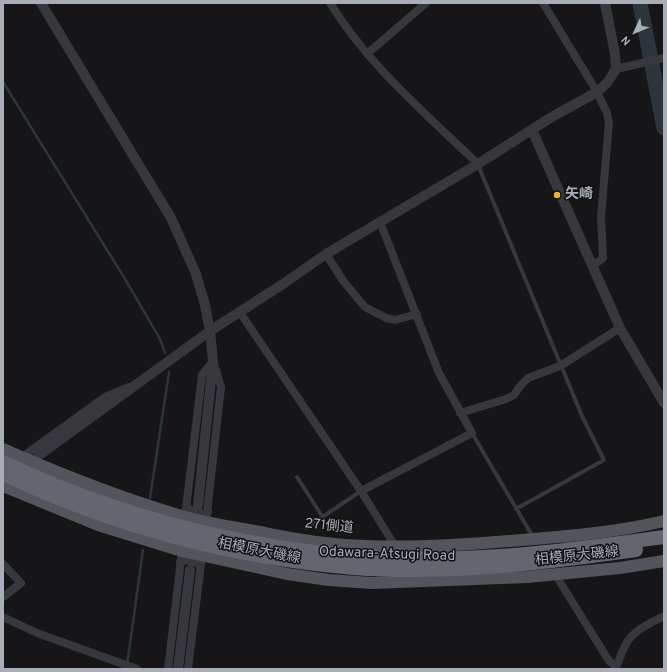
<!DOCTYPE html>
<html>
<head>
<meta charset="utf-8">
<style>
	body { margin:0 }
	#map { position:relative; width:667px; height:672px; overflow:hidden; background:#161618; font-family:Overpass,sans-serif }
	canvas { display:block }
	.frame { position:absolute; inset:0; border:4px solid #a8adb8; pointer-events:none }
	.north { position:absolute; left:615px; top:12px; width:40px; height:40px; -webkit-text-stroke:3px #111113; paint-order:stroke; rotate:226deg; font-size:11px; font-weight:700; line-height:16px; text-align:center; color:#a8adb8 }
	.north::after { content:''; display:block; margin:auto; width:14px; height:18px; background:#a8adb8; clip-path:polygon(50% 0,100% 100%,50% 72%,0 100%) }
</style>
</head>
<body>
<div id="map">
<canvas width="667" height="672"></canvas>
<div class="frame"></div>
<div class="north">N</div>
</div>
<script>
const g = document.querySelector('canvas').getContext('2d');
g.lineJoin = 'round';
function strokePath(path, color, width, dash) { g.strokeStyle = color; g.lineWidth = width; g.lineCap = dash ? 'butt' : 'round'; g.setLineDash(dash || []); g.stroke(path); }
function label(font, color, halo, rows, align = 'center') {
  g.font = font + ' Overpass,"Noto Sans JP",sans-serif'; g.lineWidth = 3; g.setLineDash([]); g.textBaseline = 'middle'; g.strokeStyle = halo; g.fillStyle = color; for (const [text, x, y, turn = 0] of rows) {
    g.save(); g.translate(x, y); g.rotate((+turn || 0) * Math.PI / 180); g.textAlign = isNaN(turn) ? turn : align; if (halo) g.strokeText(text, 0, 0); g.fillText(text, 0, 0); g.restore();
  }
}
const stream = new Path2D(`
	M 3,82 L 125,279 L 160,339 L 165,353
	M 150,498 L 169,372
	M 127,665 L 143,550`);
const river = new Path2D(`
	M 640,3 L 664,128`);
const service = new Path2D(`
	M 478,165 L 582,416 L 604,460 L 516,509
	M 472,433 L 533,537
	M 297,477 L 322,516
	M 306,528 L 361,491`);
const minor = new Path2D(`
	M 330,3 C 369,66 425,113 478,164
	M 543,3 L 597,92 L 607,113 L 609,123 L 601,217 L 603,258 L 593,266
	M 367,54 L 426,3
	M 616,69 L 664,58
	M 326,254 L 344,282 L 365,307 L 386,318 L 395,320 L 417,314
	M 239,311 L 361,491 L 395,546
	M 460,413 L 506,399 L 514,395 L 521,385 L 528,378 L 560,366 L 620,328
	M 22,457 L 105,397 L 129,387
	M 361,491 L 472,433 L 439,373 L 380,222
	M 186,505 L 190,510 L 203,513 L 208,512
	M 185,517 L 202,375 L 213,361
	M 206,522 L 221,387 L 214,364
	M 180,562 L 185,560 L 197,563 L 201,566
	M 3,564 L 21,583 L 3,597
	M 555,574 L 609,661 L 616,666
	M 3,617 L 37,633 L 137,669
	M 168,669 L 182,551
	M 188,669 L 202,556
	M 615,669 C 619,662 621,653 625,646 C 632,631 650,623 664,616`);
const tertiary = new Path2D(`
	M 41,3 L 171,218 L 196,274 L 205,305 L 210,331 L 213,361 L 198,505
	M 532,130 L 620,328 L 664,403
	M 38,456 L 210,331 L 283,284 L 326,254 L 478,164 L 550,118 L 597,92 L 607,83 L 616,69 L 615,54 L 605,3
	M 178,669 L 190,570`);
const primary = new Path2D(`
	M 3,449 C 62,475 123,499 185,517 C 211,524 238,528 265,533 C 298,540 332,545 366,546 C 414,548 461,545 509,541 C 560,537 614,533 664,521
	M 3,486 L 98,525 L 182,551 L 287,574 L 329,580 L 372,583 L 527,577 L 620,568 L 664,561`);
const motorway = new Path2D(`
	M 3,462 C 146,529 303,564 461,558 C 529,556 597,546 664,537
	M 3,474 C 113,526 233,558 354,568 C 446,575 544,563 636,550`);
const markers = [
	[557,195,4,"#f2b134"]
];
const poiNames = [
	["矢崎",565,195]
];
const streetNames = [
	["271側道",329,527,6],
	["相模原大磯線",259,552,11],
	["Odawara-Atsugi Road",387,555,2],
	["相模原大磯線",577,557,-6]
];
strokePath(stream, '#2c353c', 2.5);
strokePath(river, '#2c353c', 15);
strokePath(service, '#37383d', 4);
strokePath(minor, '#37383d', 8);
strokePath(tertiary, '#37383d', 10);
strokePath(primary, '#53555c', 12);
strokePath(motorway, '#63666e', 14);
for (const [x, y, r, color] of markers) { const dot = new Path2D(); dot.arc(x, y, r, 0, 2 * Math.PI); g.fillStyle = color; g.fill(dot); strokePath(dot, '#111113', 1.5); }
label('bold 14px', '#a8adb8', '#111113', poiNames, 'left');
label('14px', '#a8adb8', '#111113', streetNames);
</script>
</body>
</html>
